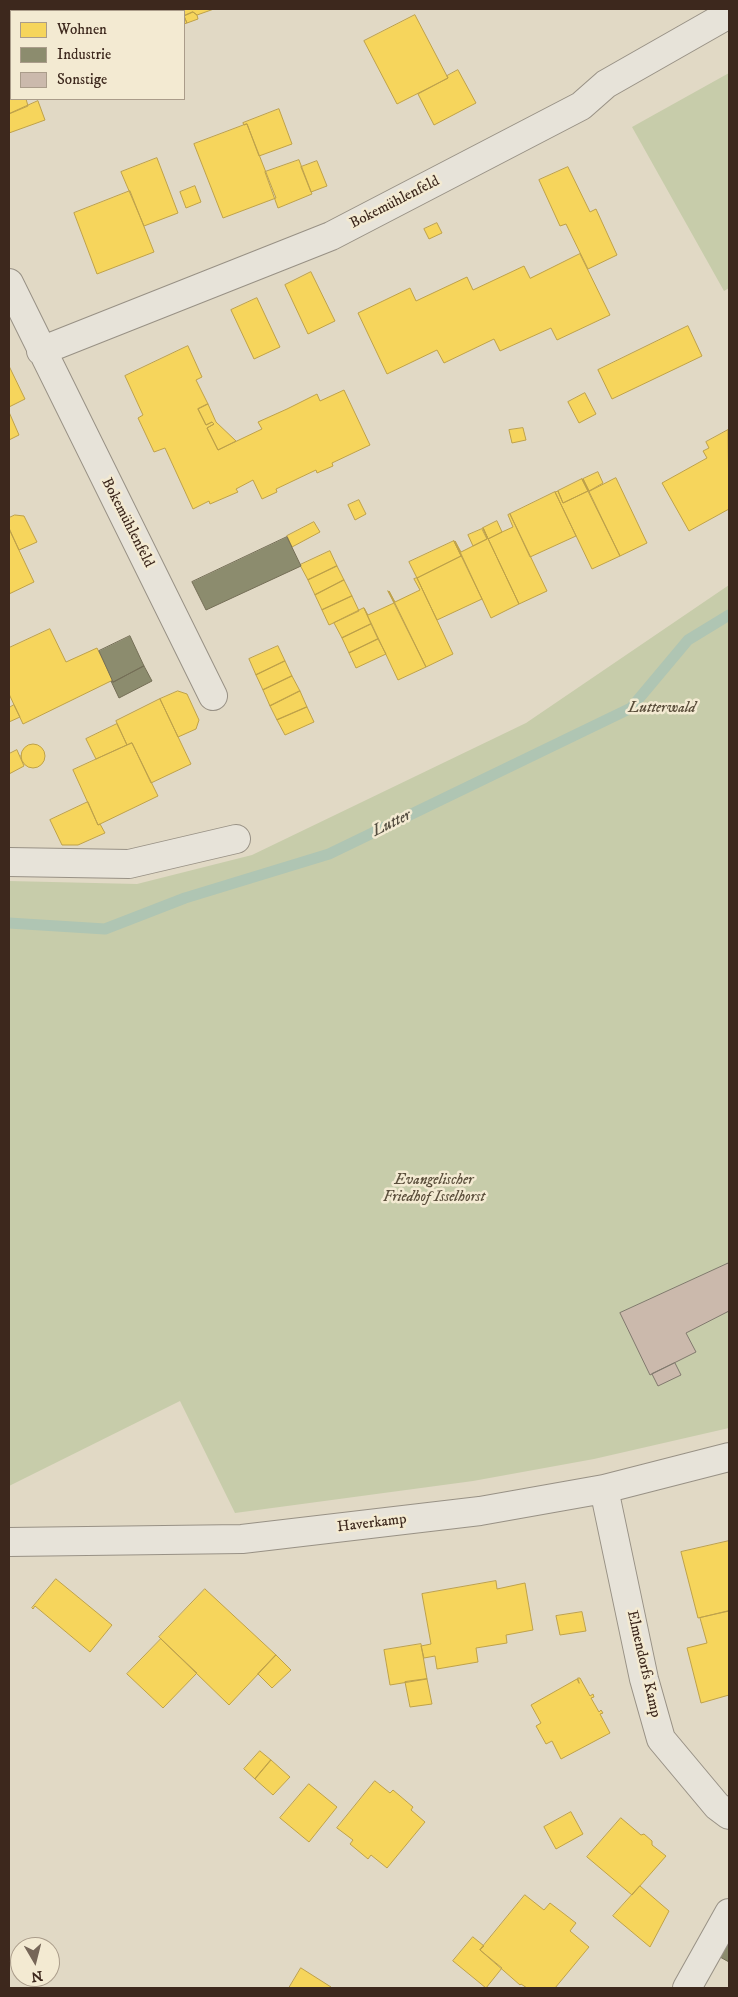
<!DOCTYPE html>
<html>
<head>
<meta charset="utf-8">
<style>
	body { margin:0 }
	#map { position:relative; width:738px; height:1997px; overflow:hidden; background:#e1d9c5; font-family:"IM FELL DW Pica",serif }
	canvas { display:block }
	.frame { position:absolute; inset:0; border:10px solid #3d281d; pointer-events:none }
	.legend { position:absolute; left:10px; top:10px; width:175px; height:90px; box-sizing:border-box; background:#f3ead2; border:1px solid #aa9c8a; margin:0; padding:6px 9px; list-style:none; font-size:15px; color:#3d281d }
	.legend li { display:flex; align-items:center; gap:10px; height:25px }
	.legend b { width:25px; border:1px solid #aa9c8a }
	.north { position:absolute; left:10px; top:1937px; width:50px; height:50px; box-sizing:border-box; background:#f3ead2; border:1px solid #aa9c8a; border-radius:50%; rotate:172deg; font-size:14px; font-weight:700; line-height:20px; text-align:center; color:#3d281d }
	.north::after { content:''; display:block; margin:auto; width:18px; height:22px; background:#766658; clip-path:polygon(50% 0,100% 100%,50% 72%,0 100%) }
</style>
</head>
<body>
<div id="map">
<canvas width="738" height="1997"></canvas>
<div class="frame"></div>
<ul class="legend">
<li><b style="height:14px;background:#f6d55c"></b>Wohnen</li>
<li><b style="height:14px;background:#8c8c6e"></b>Industrie</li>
<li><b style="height:14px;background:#cbb9ac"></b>Sonstige</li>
</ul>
<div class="north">N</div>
</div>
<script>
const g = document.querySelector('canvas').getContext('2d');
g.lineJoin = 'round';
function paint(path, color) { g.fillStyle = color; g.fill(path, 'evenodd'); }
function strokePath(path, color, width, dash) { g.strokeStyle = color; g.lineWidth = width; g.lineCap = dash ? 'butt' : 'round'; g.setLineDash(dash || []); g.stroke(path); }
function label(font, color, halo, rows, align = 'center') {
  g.font = font + ' "IM FELL DW Pica",serif'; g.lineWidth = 5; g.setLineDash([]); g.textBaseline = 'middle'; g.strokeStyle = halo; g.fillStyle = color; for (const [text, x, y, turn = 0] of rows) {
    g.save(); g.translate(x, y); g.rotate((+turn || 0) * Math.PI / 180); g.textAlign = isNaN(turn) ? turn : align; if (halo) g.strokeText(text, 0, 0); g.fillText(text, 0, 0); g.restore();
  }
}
const green = new Path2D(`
	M 729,73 L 729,288 L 724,291 L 632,127 Z
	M 729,585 L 729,1428 L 594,1459 L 473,1481 L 235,1513 L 180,1401 L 9,1486 L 9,881 L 137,884 L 252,855 L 526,723 Z`);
const homes = new Path2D(`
	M 116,9 L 166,9 L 167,11 L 117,11 Z
	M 166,9 L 214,9 L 197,15 L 193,12 L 184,16 L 187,23 L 184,24 L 184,11 L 167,11 Z
	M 193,12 L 197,15 L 198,19 L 187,23 L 184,16 Z
	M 415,15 L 448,78 L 397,104 L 364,41 Z
	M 10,59 L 11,99 L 26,99 L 28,106 L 9,114 L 9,60 Z
	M 458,70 L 476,103 L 434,125 L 418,94 L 448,78 L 447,76 Z
	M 38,101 L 45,120 L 9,133 L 9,114 Z
	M 279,109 L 292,144 L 259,156 L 247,124 L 244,125 L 243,123 Z
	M 247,124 L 276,198 L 223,218 L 194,144 Z
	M 157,158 L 178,213 L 144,226 L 121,172 Z
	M 299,160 L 312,194 L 278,208 L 265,172 Z
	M 317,161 L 327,186 L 311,192 L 301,167 Z
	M 568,167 L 590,212 L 596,209 L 617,255 L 588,269 L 566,224 L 560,226 L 539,180 Z
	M 195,186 L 201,202 L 186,208 L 180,192 Z
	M 130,191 L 154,252 L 97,274 L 74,213 Z
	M 437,223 L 442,233 L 429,239 L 424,229 Z
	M 580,254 L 610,315 L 557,340 L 551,328 L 500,351 L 494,339 L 444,363 L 437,350 L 387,374 L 358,313 L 410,288 L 416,301 L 467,277 L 473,290 L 524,266 L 530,278 Z
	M 311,272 L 335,321 L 308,334 L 285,285 Z
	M 257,298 L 280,347 L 254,359 L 231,310 Z
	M 688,326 L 702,356 L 612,399 L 598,370 Z
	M 188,346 L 202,377 L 196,380 L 208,404 L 198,409 L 206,425 L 212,422 L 214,424 L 207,428 L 218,450 L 262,429 L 258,422 L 287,409 L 317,394 L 320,401 L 344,390 L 370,445 L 332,463 L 333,466 L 317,473 L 316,470 L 276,489 L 277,492 L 262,499 L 253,480 L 236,489 L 238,492 L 210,504 L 209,501 L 193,509 L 165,448 L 154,452 L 138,418 L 143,415 L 125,376 Z
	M 9,366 L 25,399 L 9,407 Z
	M 585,393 L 596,414 L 579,423 L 568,402 Z
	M 208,404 L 216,422 L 236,441 L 218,450 L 207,428 L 214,424 L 212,422 L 206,425 L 198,409 Z
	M 9,412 L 19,435 L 9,440 Z
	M 523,428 L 526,440 L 512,443 L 509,430 Z
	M 728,430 L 729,509 L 689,531 L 662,483 L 707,458 L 703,451 L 709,448 L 706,442 Z
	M 598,472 L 603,483 L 589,491 L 583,479 Z
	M 616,478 L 647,543 L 620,556 L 583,479 L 589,491 Z
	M 582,479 L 620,556 L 592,569 L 555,492 L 558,491 L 563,503 L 588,491 Z
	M 582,479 L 588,491 L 563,503 L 558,491 Z
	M 555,492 L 576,536 L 530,557 L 510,514 Z
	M 359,500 L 366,514 L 355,520 L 348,505 Z
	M 510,514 L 547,591 L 519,604 L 483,528 L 488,539 L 502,532 L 513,527 L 508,515 Z
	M 15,515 L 24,516 L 37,542 L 19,550 L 9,528 L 9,518 Z
	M 497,521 L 502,532 L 488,539 L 483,528 Z
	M 314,522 L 320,532 L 292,547 L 287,536 Z
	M 483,528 L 519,604 L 491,618 L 455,541 L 461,552 L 487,539 Z
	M 9,529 L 34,582 L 9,594 Z
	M 482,529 L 487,539 L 473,546 L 468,535 Z
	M 454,541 L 482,599 L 437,620 L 417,578 L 461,556 Z
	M 454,541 L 461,556 L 417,578 L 409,562 Z
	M 330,551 L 337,566 L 308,580 L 300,565 Z
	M 337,566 L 344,580 L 315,595 L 308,580 Z
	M 417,578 L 453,654 L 426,667 L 389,591 L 395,602 L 420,590 L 414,579 Z
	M 344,580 L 352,596 L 322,610 L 315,595 Z
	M 388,591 L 426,667 L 398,680 L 364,608 L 368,615 L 394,603 Z
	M 352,596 L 359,611 L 329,625 L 322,610 Z
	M 364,608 L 371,624 L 342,638 L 334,623 Z
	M 371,624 L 378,639 L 349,653 L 342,638 Z
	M 50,629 L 66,662 L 97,648 L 113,680 L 23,724 L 9,694 L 9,648 Z
	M 378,639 L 386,654 L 356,668 L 349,653 Z
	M 278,646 L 285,661 L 256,675 L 249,659 Z
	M 285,661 L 292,676 L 263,690 L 256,675 Z
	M 292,676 L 300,691 L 270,706 L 263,690 Z
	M 178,691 L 187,694 L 199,720 L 196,729 L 178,737 L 160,699 Z
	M 300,691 L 307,707 L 277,720 L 270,706 Z
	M 160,699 L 191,764 L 151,783 L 132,743 L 127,745 L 116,721 Z
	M 14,705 L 20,717 L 9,722 L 9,708 Z
	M 307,707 L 314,722 L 285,735 L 277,720 Z
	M 117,724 L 127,745 L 96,759 L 86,739 Z
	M 132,743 L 158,796 L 98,825 L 73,770 Z
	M21 756a12 12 0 1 1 24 0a12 12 0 1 1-24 0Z
	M 17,750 L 24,766 L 9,774 L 9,754 Z
	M 88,802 L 98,825 L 100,824 L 105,833 L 78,845 L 62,845 L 50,820 Z
	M 729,1541 L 729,1611 L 698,1618 L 681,1552 Z
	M 56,1579 L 112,1625 L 90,1652 L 35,1606 L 33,1609 L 32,1608 Z
	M 496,1581 L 497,1589 L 525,1583 L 533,1630 L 506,1635 L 507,1643 L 476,1648 L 478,1662 L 437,1669 L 435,1656 L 424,1658 L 421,1646 L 431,1644 L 422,1594 Z
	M 205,1589 L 276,1655 L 229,1705 L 159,1637 Z
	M 729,1611 L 729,1695 L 701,1703 L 687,1648 L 707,1643 L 700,1618 Z
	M 582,1612 L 586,1631 L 560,1635 L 556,1616 Z
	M 161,1639 L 197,1673 L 163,1708 L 127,1674 Z
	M 421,1644 L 427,1679 L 390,1685 L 384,1650 Z
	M 276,1655 L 291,1670 L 272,1688 L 258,1674 Z
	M 578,1678 L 580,1678 L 590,1696 L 593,1694 L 594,1697 L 591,1698 L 599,1712 L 601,1710 L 603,1713 L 600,1714 L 610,1733 L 561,1759 L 552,1741 L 546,1744 L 536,1726 L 541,1723 L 531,1705 L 577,1679 L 579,1683 Z
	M 427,1679 L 432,1704 L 410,1707 L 405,1682 Z
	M 260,1751 L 271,1760 L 255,1779 L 244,1769 Z
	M 271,1760 L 290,1777 L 273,1795 L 255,1779 Z
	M 375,1781 L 390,1793 L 393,1790 L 413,1807 L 411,1810 L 425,1822 L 387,1868 L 371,1855 L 368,1859 L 350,1844 L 353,1840 L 337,1828 Z
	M 309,1784 L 337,1807 L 309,1842 L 280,1818 Z
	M 571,1812 L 583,1834 L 556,1849 L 544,1827 Z
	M 621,1818 L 641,1835 L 644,1834 L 652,1841 L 652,1845 L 666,1856 L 632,1895 L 587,1857 Z
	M 640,1886 L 669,1911 L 650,1947 L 613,1916 Z
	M 525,1895 L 544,1910 L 550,1903 L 576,1923 L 570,1931 L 589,1947 L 555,1988 L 527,1988 L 521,1984 L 520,1985 L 480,1950 Z
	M 473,1937 L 484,1946 L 480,1950 L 502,1968 L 486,1988 L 453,1961 Z
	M 301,1968 L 331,1987 L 330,1988 L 289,1988 Z`);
const industry = new Path2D(`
	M 88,9 L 116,9 L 117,11 L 81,11 Z
	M 287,537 L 301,566 L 206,610 L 192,582 Z
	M 130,636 L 144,666 L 113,682 L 99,651 Z
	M 144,666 L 152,681 L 119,698 L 111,681 L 113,682 Z
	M 729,1942 L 729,1962 L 720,1957 Z`);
const stream = new Path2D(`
	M 9,923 L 105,929 L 185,898 L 329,854 L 631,708 L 688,640 L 729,615`);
const building = new Path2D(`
	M 729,1263 L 729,1311 L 686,1333 L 696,1352 L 650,1375 L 620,1313 Z
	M 675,1363 L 681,1375 L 658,1386 L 652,1374 Z`);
const minor = new Path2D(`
	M 9,283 L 213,696
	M 41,351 L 331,236 L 581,106 L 606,84 L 729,14
	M 9,862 L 129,864 L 236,839
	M 604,1489 L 644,1679 L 661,1739 L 717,1806 L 729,1815
	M 9,1542 L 242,1539 L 480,1511 L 604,1489 L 729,1457
	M 687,1988 L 729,1913`);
const streetNames = [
	["Bokemühlenfeld",395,203,-27],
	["Bokemühlenfeld",127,523,63],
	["Haverkamp",372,1524,-7],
	["Elmendorfs Kamp",643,1664,77]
];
const parkNames = [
	["Lutterwald",662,709],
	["Evangelischer",434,1181],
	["Friedhof Isselhorst",434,1198]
];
const waterNames = [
	["Lutter",392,824,-26]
];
paint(green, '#c7ccaa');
paint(homes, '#f6d55c');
strokePath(homes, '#bea149', 1);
paint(industry, '#8c8c6e');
strokePath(industry, '#746e56', 1);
strokePath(stream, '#afc5b3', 11);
paint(building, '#cbb9ac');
strokePath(building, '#81796e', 1);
strokePath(minor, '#989185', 30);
strokePath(minor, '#e7e3d9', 28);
label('15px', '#3d281d', '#f3ead2', streetNames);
label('italic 15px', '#5a4e3b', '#f3ead2', parkNames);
label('italic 16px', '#544d40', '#f3ead2', waterNames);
</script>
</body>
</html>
